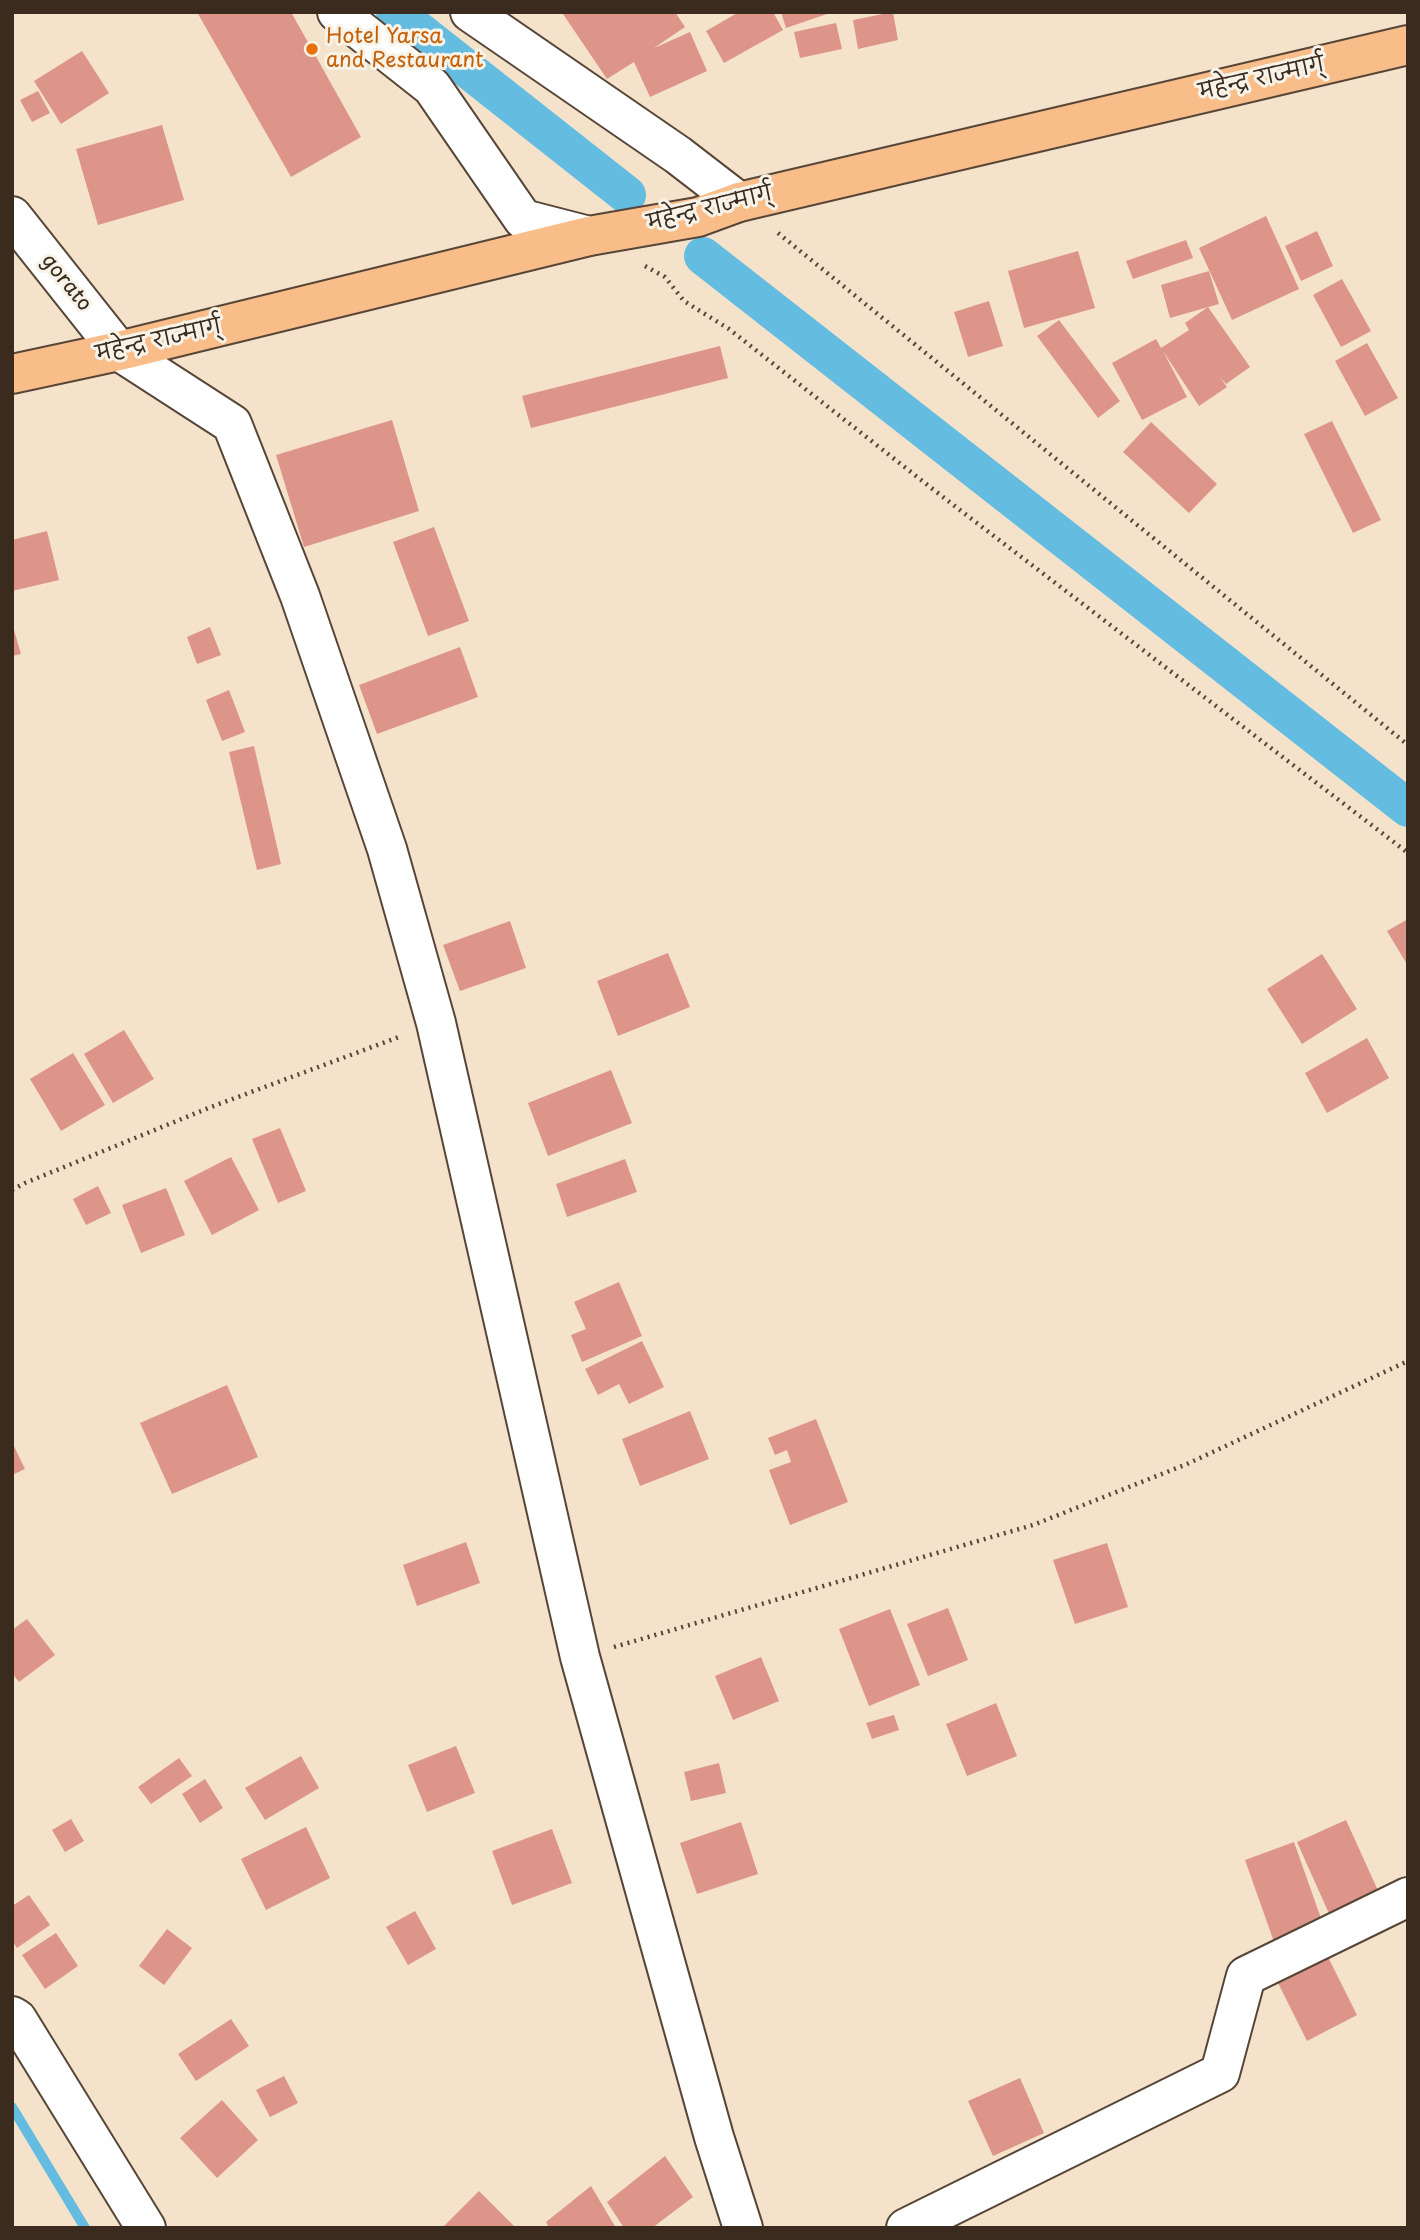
<!DOCTYPE html>
<html>
<head>
<meta charset="utf-8">
<style>
	body { margin:0 }
	#map { position:relative; width:1420px; height:2240px; overflow:hidden; background:#f4e3ca; font-family:"Playpen Sans",sans-serif }
	canvas { display:block }
	.frame { position:absolute; inset:0; border:14px solid #3b2a1e; pointer-events:none }
</style>
</head>
<body>
<div id="map">
<canvas width="1420" height="2240"></canvas>
<div class="frame"></div>
</div>
<script>
const g = document.querySelector('canvas').getContext('2d');
g.lineJoin = 'round';
function strokePath(path, color, width, dash) { g.strokeStyle = color; g.lineWidth = width; g.lineCap = dash ? 'butt' : 'round'; g.setLineDash(dash || []); g.stroke(path); }
function paint(path, color) { g.fillStyle = color; g.fill(path, 'evenodd'); }
function label(font, color, halo, rows, align = 'center') {
  g.font = font + ' "Playpen Sans","Playpen Sans Deva",sans-serif'; g.lineWidth = 6; g.setLineDash([]); g.textBaseline = 'middle'; g.strokeStyle = halo; g.fillStyle = color; for (const [text, x, y, turn = 0] of rows) {
    g.save(); g.translate(x, y); g.rotate((+turn || 0) * Math.PI / 180); g.textAlign = isNaN(turn) ? turn : align; if (halo) g.strokeText(text, 0, 0); g.fillText(text, 0, 0); g.restore();
  }
}
const stream = new Path2D(`
	M 12,2107 L 85,2228`);
const canal = new Path2D(`
	M 395,12 L 627,195
	M 703,256 L 1408,808`);
const building = new Path2D(`
	M 197,12 L 291,12 L 361,137 L 291,177 Z
	M 566,12 L 675,12 L 685,27 L 654,48 L 690,32 L 707,71 L 650,97 L 634,62 L 607,79 L 563,14 Z
	M 739,12 L 773,12 L 783,30 L 724,63 L 706,31 Z
	M 781,12 L 830,12 L 830,13 L 786,28 Z
	M 893,12 L 898,40 L 858,49 L 853,20 Z
	M 836,23 L 842,49 L 800,58 L 794,32 Z
	M 82,51 L 109,93 L 61,124 L 34,81 Z
	M 38,91 L 50,113 L 32,122 L 20,100 Z
	M 162,125 L 184,200 L 98,225 L 76,149 Z
	M 1266,216 L 1299,289 L 1232,320 L 1199,248 Z
	M 1317,231 L 1333,266 L 1301,281 L 1285,246 Z
	M 1186,240 L 1193,258 L 1133,279 L 1126,261 Z
	M 1078,251 L 1095,308 L 1024,328 L 1008,271 Z
	M 1209,271 L 1219,304 L 1170,318 L 1161,285 Z
	M 1342,279 L 1371,331 L 1341,347 L 1313,295 Z
	M 989,301 L 1003,346 L 968,357 L 954,312 Z
	M 1208,307 L 1250,367 L 1226,384 L 1219,376 L 1227,387 L 1199,406 L 1163,351 L 1187,397 L 1142,420 L 1112,363 L 1156,339 L 1161,348 L 1189,330 L 1185,323 Z
	M 1059,320 L 1120,401 L 1098,418 L 1037,336 Z
	M 1367,343 L 1398,398 L 1365,416 L 1335,361 Z
	M 720,346 L 728,378 L 531,428 L 522,396 Z
	M 392,420 L 419,511 L 304,547 L 276,455 Z
	M 1332,421 L 1381,520 L 1353,533 L 1304,434 Z
	M 1151,422 L 1217,484 L 1189,513 L 1123,452 Z
	M 434,527 L 469,621 L 428,636 L 393,542 Z
	M 47,531 L 59,580 L 12,591 L 12,540 Z
	M 12,623 L 21,654 L 12,656 Z
	M 210,627 L 221,655 L 197,664 L 187,637 Z
	M 460,647 L 478,697 L 377,734 L 359,685 Z
	M 229,690 L 245,732 L 222,741 L 206,700 Z
	M 254,746 L 281,864 L 257,870 L 229,752 Z
	M 1408,919 L 1408,966 L 1387,931 Z
	M 510,921 L 526,968 L 460,991 L 443,945 Z
	M 668,953 L 690,1007 L 618,1036 L 597,981 Z
	M 1322,954 L 1357,1009 L 1302,1044 L 1267,989 Z
	M 124,1030 L 154,1079 L 113,1103 L 84,1054 Z
	M 1367,1038 L 1389,1078 L 1327,1113 L 1305,1073 Z
	M 73,1053 L 105,1105 L 61,1131 L 30,1079 Z
	M 611,1070 L 632,1123 L 548,1156 L 528,1103 Z
	M 280,1128 L 306,1191 L 278,1203 L 252,1139 Z
	M 231,1157 L 259,1210 L 212,1235 L 184,1181 Z
	M 625,1159 L 637,1192 L 567,1217 L 556,1184 Z
	M 98,1186 L 111,1213 L 86,1225 L 73,1199 Z
	M 166,1188 L 185,1235 L 141,1253 L 122,1205 Z
	M 619,1282 L 642,1336 L 582,1362 L 571,1335 L 586,1329 L 574,1302 Z
	M 642,1341 L 664,1387 L 629,1404 L 619,1384 L 598,1395 L 585,1369 Z
	M 227,1385 L 258,1457 L 172,1494 L 140,1423 Z
	M 690,1411 L 709,1459 L 640,1486 L 622,1439 Z
	M 816,1419 L 848,1502 L 790,1525 L 769,1470 L 791,1462 L 787,1450 L 775,1455 L 768,1438 Z
	M 12,1442 L 25,1469 L 12,1475 Z
	M 466,1542 L 480,1583 L 417,1606 L 403,1565 Z
	M 1107,1543 L 1128,1607 L 1075,1624 L 1053,1560 Z
	M 948,1608 L 968,1660 L 928,1676 L 907,1624 Z
	M 890,1609 L 920,1685 L 869,1706 L 839,1629 Z
	M 27,1619 L 55,1655 L 19,1682 L 12,1673 L 12,1630 Z
	M 761,1657 L 779,1701 L 733,1720 L 715,1676 Z
	M 996,1703 L 1017,1756 L 967,1776 L 946,1724 Z
	M 894,1715 L 899,1730 L 872,1739 L 866,1723 Z
	M 456,1746 L 475,1793 L 427,1812 L 408,1765 Z
	M 301,1756 L 319,1788 L 265,1820 L 245,1788 Z
	M 179,1758 L 192,1776 L 151,1804 L 138,1787 Z
	M 719,1763 L 726,1793 L 691,1801 L 684,1772 Z
	M 205,1779 L 223,1808 L 200,1823 L 182,1794 Z
	M 71,1819 L 84,1841 L 65,1852 L 52,1830 Z
	M 1346,1820 L 1380,1895 L 1331,1918 L 1297,1842 Z
	M 741,1822 L 758,1874 L 697,1894 L 680,1843 Z
	M 306,1827 L 330,1878 L 266,1910 L 241,1859 Z
	M 552,1829 L 572,1883 L 512,1905 L 492,1851 Z
	M 1294,1842 L 1323,1924 L 1274,1942 L 1245,1860 Z
	M 29,1895 L 50,1925 L 17,1948 L 12,1941 L 12,1906 Z
	M 415,1911 L 436,1949 L 408,1965 L 386,1927 Z
	M 167,1929 L 192,1948 L 164,1985 L 139,1966 Z
	M 56,1933 L 78,1966 L 45,1989 L 22,1955 Z
	M 1324,1949 L 1357,2015 L 1307,2041 L 1274,1975 Z
	M 231,2019 L 249,2046 L 196,2081 L 178,2054 Z
	M 284,2076 L 298,2103 L 270,2117 L 256,2090 Z
	M 1020,2078 L 1044,2133 L 993,2156 L 968,2101 Z
	M 222,2100 L 258,2140 L 217,2178 L 180,2138 Z
	M 665,2156 L 693,2197 L 652,2228 L 624,2228 L 607,2202 Z
	M 591,2186 L 616,2228 L 549,2228 L 546,2222 Z
	M 479,2191 L 516,2228 L 442,2228 Z`);
const path = new Path2D(`
	M 778,233 L 1408,745
	M 645,266 L 665,277 L 684,301 L 729,329 L 930,487 L 1408,853
	M 12,1190 L 25,1183 L 211,1107 L 399,1037
	M 614,1647 L 1033,1525 L 1187,1464 L 1408,1361`);
const minor = new Path2D(`
	M 337,12 L 432,87 L 523,219 L 589,236
	M 470,12 L 678,155 L 739,202
	M 12,216 L 119,351 L 232,424 L 300,596 L 387,849 L 436,1023 L 580,1657 L 714,2137 L 743,2228
	M 12,2016 L 17,2019 L 146,2228
	M 906,2228 L 1220,2073 L 1246,1976 L 1408,1897`);
const highway = new Path2D(`
	M 12,374 L 119,351 L 589,236 L 698,217 L 739,202 L 1408,45`);
const markers = [
	[312,49,7,"#e8710a"]
];
const foodNames = [
	["Hotel Yarsa",326,37],
	["and Restaurant",326,61]
];
const streetNames = [
	["महेन्द्र राज्मार्ग्",1262,79,-13],
	["महेन्द्र राज्मार्ग्",710,209,-14],
	["gorato",66,283,51],
	["महेन्द्र राज्मार्ग्",159,341,-13]
];
strokePath(stream, '#64bce1', 10);
strokePath(canal, '#64bce1', 38);
paint(building, '#dd958a');
strokePath(minor, '#574638', 42);
strokePath(highway, '#574638', 42);
strokePath(path, '#574638', 4.5, [2, 5]);
strokePath(minor, '#fff', 38);
strokePath(highway, '#f8bd89', 38);
for (const [x, y, r, color] of markers) { const dot = new Path2D(); dot.arc(x, y, r, 0, 2 * Math.PI); g.fillStyle = color; g.fill(dot); strokePath(dot, '#f7f3e8', 2.5); }
label('21px', '#c56008', '#f7f3e8', foodNames, 'left');
label('21px', '#3b2a1e', '#f7f3e8', streetNames);
</script>
</body>
</html>
